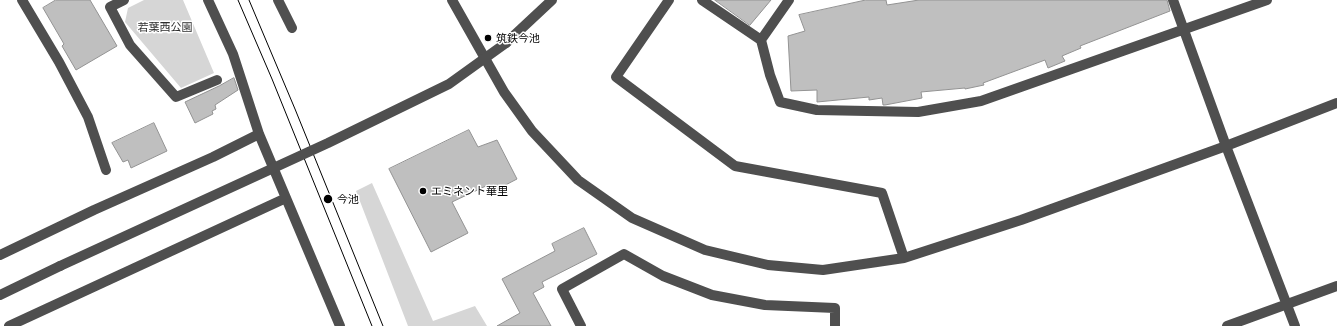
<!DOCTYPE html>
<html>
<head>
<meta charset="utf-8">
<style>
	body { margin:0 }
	canvas { display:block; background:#fff }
</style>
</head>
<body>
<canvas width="1337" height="326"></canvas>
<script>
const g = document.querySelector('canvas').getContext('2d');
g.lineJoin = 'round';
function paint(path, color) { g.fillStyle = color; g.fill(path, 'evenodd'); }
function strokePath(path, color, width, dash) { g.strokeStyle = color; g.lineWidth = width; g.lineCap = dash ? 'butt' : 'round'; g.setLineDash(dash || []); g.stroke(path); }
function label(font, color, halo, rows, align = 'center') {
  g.font = font + ' Barlow,"Noto Sans JP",sans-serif'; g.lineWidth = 3; g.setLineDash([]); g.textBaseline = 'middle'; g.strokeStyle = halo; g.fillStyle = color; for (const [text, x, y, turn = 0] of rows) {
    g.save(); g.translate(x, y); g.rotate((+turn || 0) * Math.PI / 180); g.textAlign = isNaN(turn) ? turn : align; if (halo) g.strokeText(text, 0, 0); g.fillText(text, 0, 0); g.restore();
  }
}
const green = new Path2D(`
	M 144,0 L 183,0 L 214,73 L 181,88 L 125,22 L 128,8 Z
	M 372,183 L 433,321 L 475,306 L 487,326 L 408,326 L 356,191 Z`);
const building = new Path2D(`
	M 56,0 L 90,0 L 117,46 L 76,70 L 62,46 L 64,44 L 43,8 Z
	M 715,0 L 771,0 L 750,25 Z
	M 866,0 L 886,0 L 887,5 L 919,0 L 1167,0 L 1170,11 L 1080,46 L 1081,48 L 1062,56 L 1065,61 L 1048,68 L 1045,60 L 983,83 L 984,85 L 965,89 L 965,88 L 921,92 L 922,98 L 885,105 L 883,105 L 882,98 L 869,100 L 869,97 L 817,102 L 817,90 L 791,91 L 788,36 L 805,31 L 799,15 Z
	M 234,78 L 238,90 L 215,105 L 216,109 L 212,111 L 213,114 L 195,123 L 185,102 L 219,86 Z
	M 154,123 L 167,151 L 131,168 L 128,160 L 123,162 L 112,143 Z
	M 469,130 L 478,147 L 497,140 L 517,179 L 492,192 L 488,185 L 452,202 L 468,233 L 431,252 L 389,169 Z
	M 584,228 L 597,254 L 542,282 L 544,287 L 533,293 L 551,326 L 497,326 L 520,313 L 502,279 L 555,251 L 552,244 Z`);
const minor = new Path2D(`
	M 22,0 L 59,62 L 88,117 L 106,170
	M 124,0 L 110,7 L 130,45 L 176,97 L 217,80
	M 208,0 L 233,54 L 259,134 L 340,326
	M 278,0 L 292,28
	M 452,0 L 504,92 L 532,131 L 578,180 L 632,218 L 705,250 L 768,265 L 823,270 L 904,258 L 1021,220 L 1226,146 L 1337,103
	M 669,0 L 616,77 L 735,166 L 882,193 L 904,258
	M 702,0 L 761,40
	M 789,0 L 761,40 L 770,75 L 780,102 L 817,110 L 918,112 L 981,101 L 1267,0
	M 1173,0 L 1226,146 L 1295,326
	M 506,43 L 552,0
	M 0,255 L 94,210 L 213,157 L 259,134
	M 0,295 L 60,266
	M 9,326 L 286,198
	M 581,326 L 562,289 L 624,254 L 663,276 L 712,295 L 765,305 L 835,308 L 835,326
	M 1227,326 L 1337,286`);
const tram = new Path2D(`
	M 238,0 L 272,79 L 372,326
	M 249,0 L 295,109 L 383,326`);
const minorBridge = new Path2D(`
	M 60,266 L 328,143 L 449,84 L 506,43`);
const markers = [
	[488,38,4,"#000"],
	[423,191,4,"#000"],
	[328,199,5,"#000"]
];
const parkNames = [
	["若葉西公園",165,27]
];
const poiNames = [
	["筑鉄今池",496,38],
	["エミネント華里",431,191],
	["今池",337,199]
];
paint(green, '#d6d6d6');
paint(building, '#bfbfbf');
strokePath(building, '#939393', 1);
strokePath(minor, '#4f4f4f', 10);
strokePath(tram, '#000', 1);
strokePath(minorBridge, '#4f4f4f', 10);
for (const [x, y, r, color] of markers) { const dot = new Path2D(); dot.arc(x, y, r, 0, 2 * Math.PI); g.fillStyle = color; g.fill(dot); strokePath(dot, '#fff', 1.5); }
label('11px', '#2d2d2d', '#fff', parkNames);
label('11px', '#000', '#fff', poiNames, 'left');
</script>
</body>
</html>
